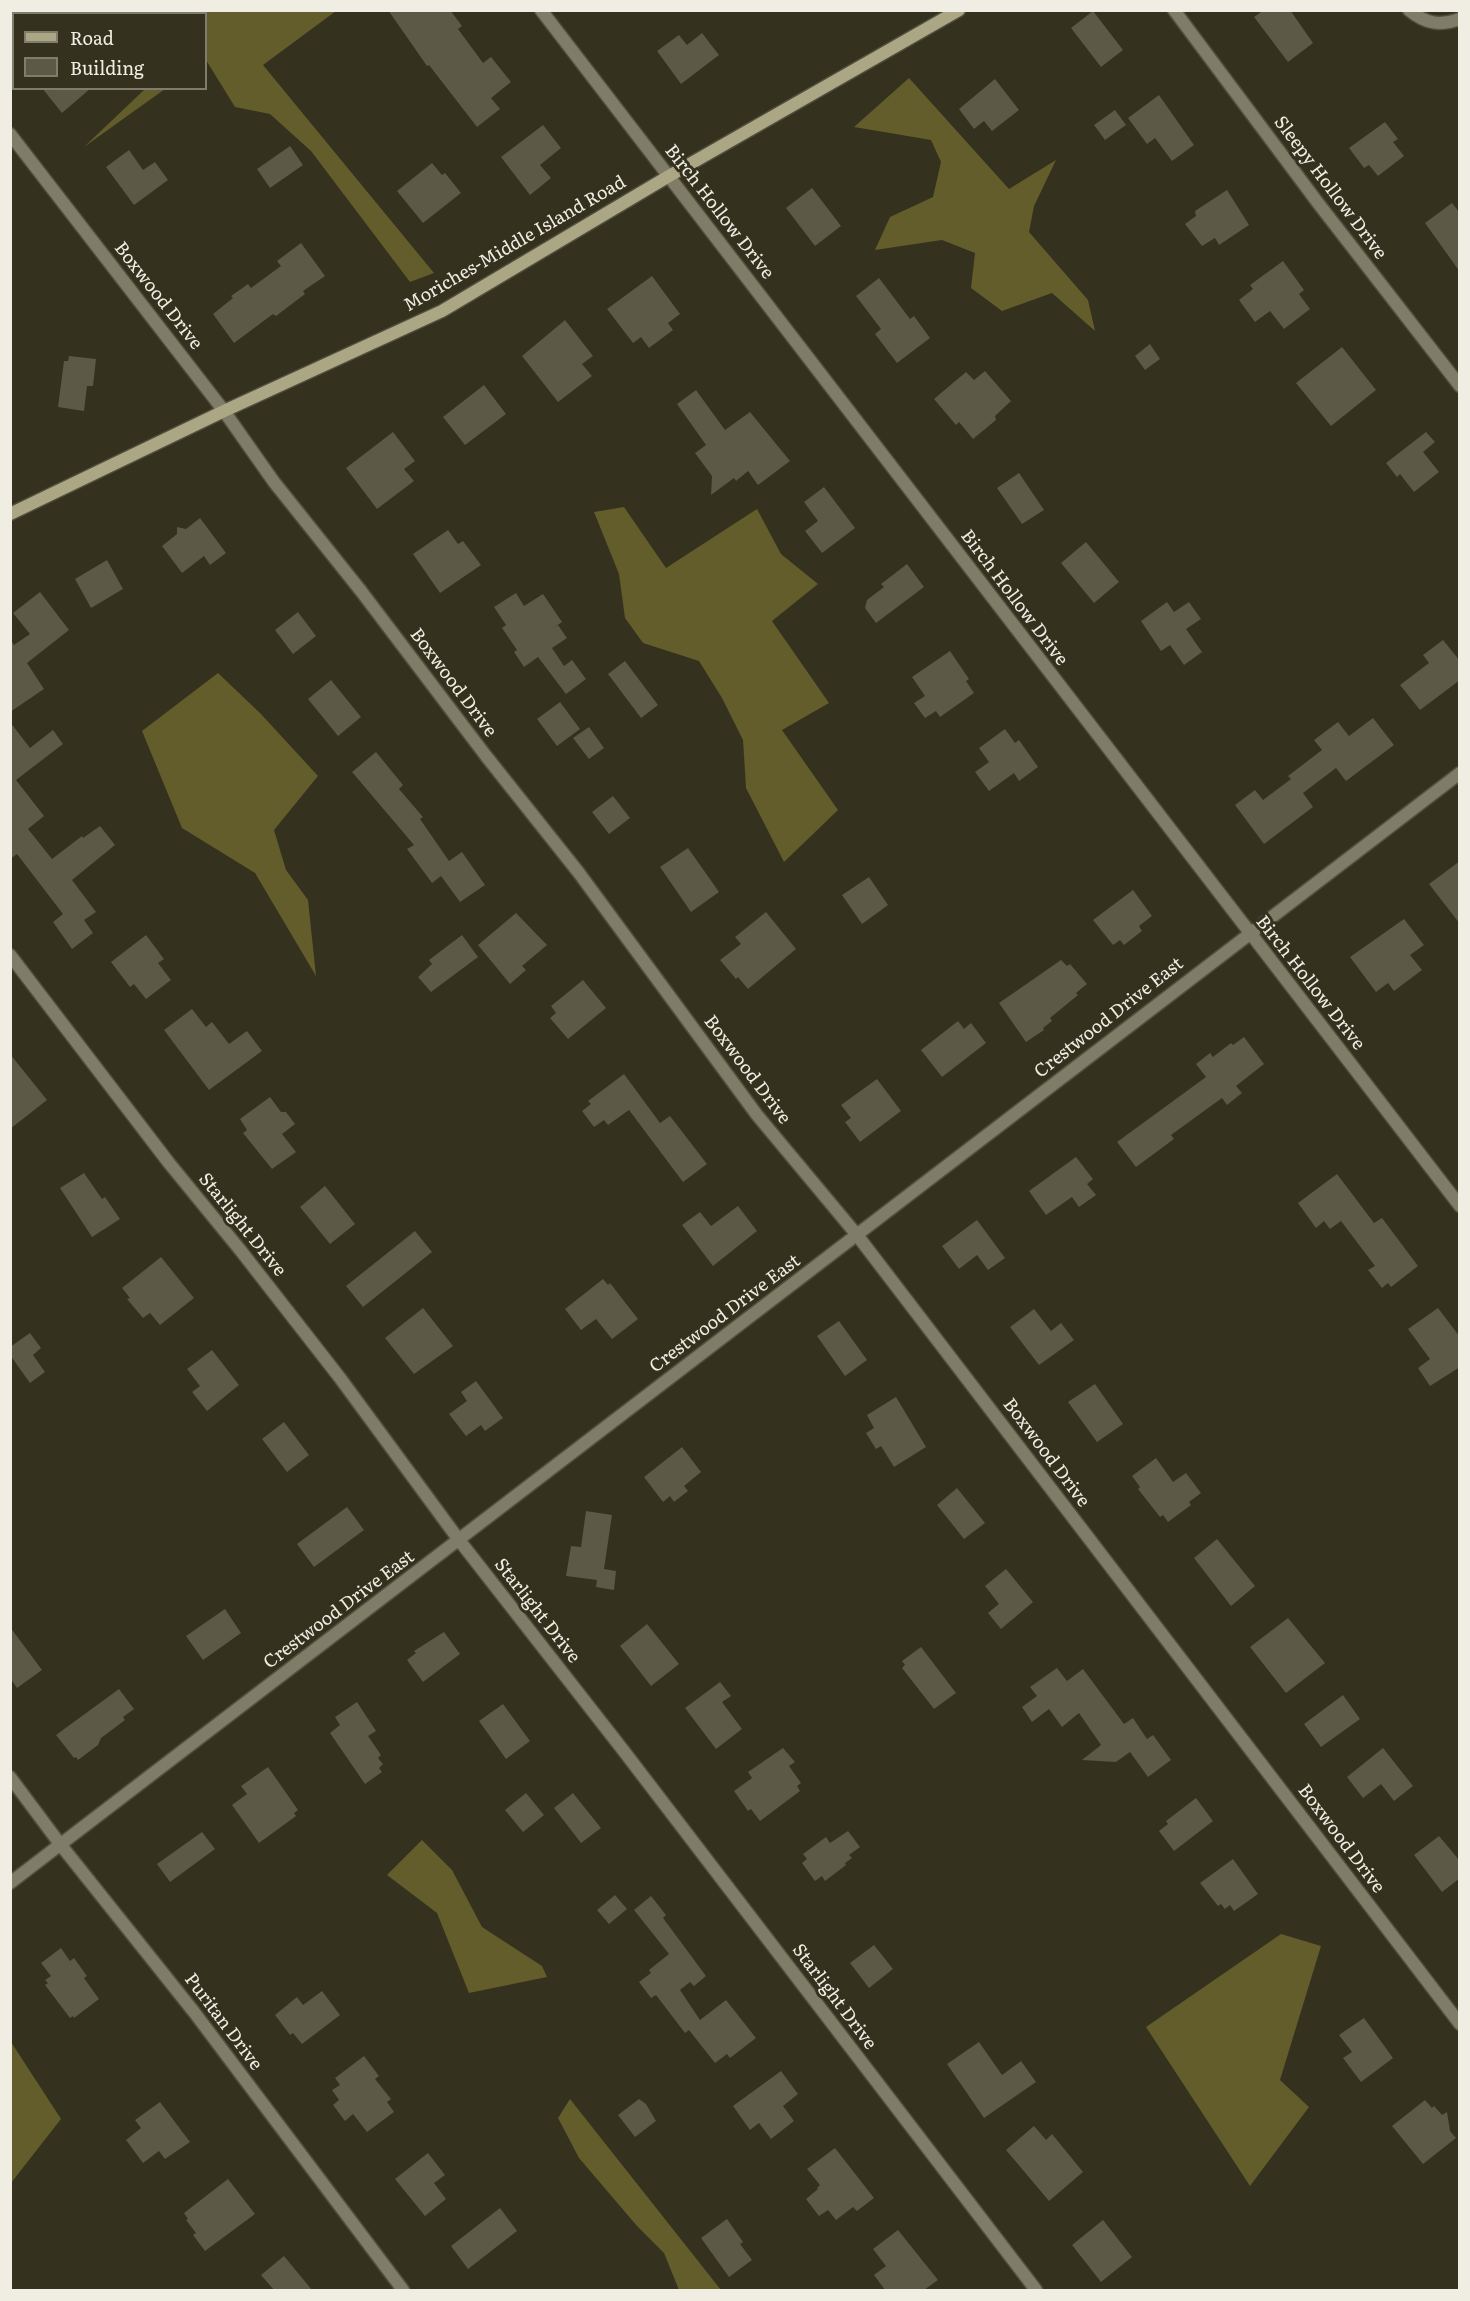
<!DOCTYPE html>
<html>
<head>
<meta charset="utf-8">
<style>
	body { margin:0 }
	#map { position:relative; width:1470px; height:2301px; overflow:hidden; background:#34311f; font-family:Literata,serif }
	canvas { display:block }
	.frame { position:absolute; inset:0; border:12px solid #f0eee3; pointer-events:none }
	.legend { position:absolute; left:12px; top:12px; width:195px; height:78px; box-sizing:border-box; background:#34311f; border:2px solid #7f7d6d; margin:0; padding:8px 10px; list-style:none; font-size:18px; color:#f0eee3 }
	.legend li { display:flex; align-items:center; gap:12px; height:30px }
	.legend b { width:30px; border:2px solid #7f7d6d }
</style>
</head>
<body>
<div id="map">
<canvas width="1470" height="2301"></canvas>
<div class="frame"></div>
<ul class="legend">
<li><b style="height:8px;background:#aba785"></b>Road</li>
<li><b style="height:16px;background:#5c5946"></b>Building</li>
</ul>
</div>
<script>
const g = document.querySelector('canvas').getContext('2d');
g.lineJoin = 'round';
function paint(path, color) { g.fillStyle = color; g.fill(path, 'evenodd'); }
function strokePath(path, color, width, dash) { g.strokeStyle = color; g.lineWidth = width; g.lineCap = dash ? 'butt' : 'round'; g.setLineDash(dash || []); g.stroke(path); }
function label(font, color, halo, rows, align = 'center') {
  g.font = font + ' Literata,serif'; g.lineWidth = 6; g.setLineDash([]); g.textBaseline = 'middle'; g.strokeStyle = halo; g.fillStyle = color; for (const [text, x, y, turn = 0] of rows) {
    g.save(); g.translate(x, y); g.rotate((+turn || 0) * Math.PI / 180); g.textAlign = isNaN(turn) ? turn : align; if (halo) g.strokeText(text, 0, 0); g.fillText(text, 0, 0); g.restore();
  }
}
const forest = new Path2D(`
	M 206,10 L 336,11 L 263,65 L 434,273 L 410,282 L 311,151 L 270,114 L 235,107 L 206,60 Z
	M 909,78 L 1009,189 L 1056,160 L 1034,206 L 1029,232 L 1088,300 L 1095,331 L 1052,293 L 1002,311 L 971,288 L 975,253 L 942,240 L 875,250 L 890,217 L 933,197 L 941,162 L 931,140 L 854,127 Z
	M 145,89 L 165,89 L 84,147 Z
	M 624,507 L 666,568 L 757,509 L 781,554 L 818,584 L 772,621 L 829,703 L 782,730 L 838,810 L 784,862 L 746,788 L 743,740 L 722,698 L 699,661 L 643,643 L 625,618 L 619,574 L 594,512 Z
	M 218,673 L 261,714 L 318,776 L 274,830 L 286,870 L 308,900 L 316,976 L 255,873 L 182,828 L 142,731 Z
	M 422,1840 L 452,1870 L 482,1927 L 542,1966 L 547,1977 L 469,1993 L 437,1913 L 387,1875 Z
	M 1281,1934 L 1321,1946 L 1280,2080 L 1309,2107 L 1250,2186 L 1146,2027 Z
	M 11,2042 L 61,2119 L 11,2183 L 10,2183 Z
	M 570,2099 L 721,2290 L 679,2290 L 664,2253 L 637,2226 L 579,2158 L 558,2118 Z`);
const building = new Path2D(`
	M 388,10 L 450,10 L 462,26 L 458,29 L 483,63 L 491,57 L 511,82 L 491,98 L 500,109 L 477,127 L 429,65 L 427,66 Z
	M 1264,10 L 1290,10 L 1313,43 L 1288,62 L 1254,17 Z
	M 1093,11 L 1123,50 L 1101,67 L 1071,28 Z
	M 702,33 L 719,55 L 681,84 L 657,51 L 679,35 L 687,45 Z
	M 995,79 L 1019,110 L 992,131 L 984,121 L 974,129 L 959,109 Z
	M 42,88 L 91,88 L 62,113 Z
	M 1159,95 L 1194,145 L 1172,161 L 1155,138 L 1147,144 L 1128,118 Z
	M 1115,110 L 1126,125 L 1105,140 L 1094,125 Z
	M 1385,122 L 1398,139 L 1393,142 L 1404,156 L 1378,176 L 1369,165 L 1364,168 L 1349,148 Z
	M 543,125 L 561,148 L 540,165 L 551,178 L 530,195 L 501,157 Z
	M 290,146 L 303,165 L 270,188 L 257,169 Z
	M 129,150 L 143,170 L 155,162 L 168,180 L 134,205 L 106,167 Z
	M 432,163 L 442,175 L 445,173 L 461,193 L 423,223 L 397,191 Z
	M 812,188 L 841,226 L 815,246 L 786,208 Z
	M 1227,190 L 1249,225 L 1219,245 L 1215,238 L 1202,246 L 1185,224 L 1196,216 L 1195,211 Z
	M 1452,203 L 1460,213 L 1460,272 L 1425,223 Z
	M 301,243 L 325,276 L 303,291 L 305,294 L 276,316 L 273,314 L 234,343 L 213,314 L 233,298 L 231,296 L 248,284 L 251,288 L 281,266 L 277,261 Z
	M 1283,261 L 1304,290 L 1299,294 L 1310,309 L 1284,329 L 1270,311 L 1255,322 L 1239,300 L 1253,289 L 1250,285 Z
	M 652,276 L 680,314 L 668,323 L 673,330 L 649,348 L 641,337 L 633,343 L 607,309 Z
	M 879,278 L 910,319 L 914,316 L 930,338 L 897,363 L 875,334 L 881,329 L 856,296 Z
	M 565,320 L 593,356 L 582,364 L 592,376 L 558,402 L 522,356 Z
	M 1150,344 L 1160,359 L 1145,370 L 1135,356 Z
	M 1342,347 L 1376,390 L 1331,426 L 1296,383 Z
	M 69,356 L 96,359 L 93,386 L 87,386 L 84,411 L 58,407 L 64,361 L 68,361 Z
	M 985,371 L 1011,401 L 995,416 L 996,420 L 973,439 L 959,422 L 956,425 L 934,399 L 966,372 L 974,380 Z
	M 484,385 L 506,414 L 465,445 L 443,417 Z
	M 696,390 L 725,430 L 750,412 L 790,461 L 758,485 L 748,471 L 736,481 L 734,478 L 711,495 L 712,476 L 695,453 L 706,445 L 677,404 Z
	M 393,432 L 415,461 L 404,469 L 414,481 L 377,509 L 346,468 Z
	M 1426,432 L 1435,442 L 1423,452 L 1439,472 L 1414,492 L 1400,474 L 1397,477 L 1386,463 Z
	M 1019,473 L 1044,510 L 1022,524 L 997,488 Z
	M 824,487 L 855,528 L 822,553 L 805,531 L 818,521 L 804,502 Z
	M 200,518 L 226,553 L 210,565 L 204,556 L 182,573 L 162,546 L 177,534 L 177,527 L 186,529 Z
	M 448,530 L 458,544 L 463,541 L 481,565 L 440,593 L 413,554 Z
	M 1086,542 L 1119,582 L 1094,603 L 1061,563 Z
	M 107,560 L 123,589 L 91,608 L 75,579 Z
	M 907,564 L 924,587 L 876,623 L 865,608 L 867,600 L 884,587 L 881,584 Z
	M 40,592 L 69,630 L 27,663 L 44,689 L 10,712 L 10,639 L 14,645 L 30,634 L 13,613 Z
	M 516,593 L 524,606 L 543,594 L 562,622 L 553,628 L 558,625 L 567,638 L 552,648 L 564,666 L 572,660 L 586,679 L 566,694 L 538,657 L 524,667 L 514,652 L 517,650 L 502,628 L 506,625 L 494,607 Z
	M 1167,602 L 1174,612 L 1189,602 L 1201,619 L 1186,629 L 1202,652 L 1184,665 L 1170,645 L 1161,651 L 1141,621 Z
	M 298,612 L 316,636 L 293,654 L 275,630 Z
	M 1443,640 L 1460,661 L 1460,680 L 1420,710 L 1400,685 L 1429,663 L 1423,655 Z
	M 950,651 L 969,679 L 966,681 L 974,693 L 940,717 L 936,711 L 925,718 L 914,703 L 925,696 L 912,677 Z
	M 625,661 L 658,705 L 641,718 L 608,674 Z
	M 331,680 L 361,717 L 338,736 L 308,699 Z
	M 560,702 L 580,729 L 557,746 L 537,719 Z
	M 1373,718 L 1394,745 L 1346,781 L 1336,768 L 1303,793 L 1313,807 L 1264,844 L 1235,805 L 1255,790 L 1263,800 L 1291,779 L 1288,776 L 1322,750 L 1314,740 L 1338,722 L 1349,736 Z
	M 10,722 L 30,748 L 53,730 L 63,744 L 16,780 L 44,816 L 28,829 L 52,859 L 82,836 L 83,838 L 100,826 L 115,845 L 72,880 L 96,912 L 84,920 L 93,933 L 72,949 L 53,922 L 63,914 L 17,854 L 10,859 Z
	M 589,727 L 604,748 L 589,759 L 573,738 Z
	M 1005,729 L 1015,743 L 1019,740 L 1038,767 L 1019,781 L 1014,773 L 989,791 L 975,772 L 989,762 L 979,748 Z
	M 376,752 L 403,785 L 399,789 L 423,817 L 420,819 L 449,861 L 462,852 L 485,885 L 460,902 L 441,876 L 432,883 L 407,849 L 414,845 L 352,772 Z
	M 613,796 L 630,818 L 609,834 L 592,812 Z
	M 688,848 L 719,892 L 691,912 L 660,867 Z
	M 1460,861 L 1460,924 L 1429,884 Z
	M 869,877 L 888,905 L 862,924 L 842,895 Z
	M 1133,890 L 1152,916 L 1139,926 L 1142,931 L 1124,945 L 1120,940 L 1113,945 L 1093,920 Z
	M 766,912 L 796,949 L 748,989 L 738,977 L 736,979 L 720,960 L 741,944 L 735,937 Z
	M 516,913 L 547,945 L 522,966 L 526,970 L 510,984 L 478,945 Z
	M 1404,919 L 1424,945 L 1410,955 L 1422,970 L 1394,991 L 1388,983 L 1376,992 L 1350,957 Z
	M 146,935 L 164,959 L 158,963 L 171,980 L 146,999 L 134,984 L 130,987 L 111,962 Z
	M 462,935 L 478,957 L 431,992 L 418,977 L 432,964 L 429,960 Z
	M 1061,960 L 1067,966 L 1070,964 L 1087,984 L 1076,993 L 1078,995 L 1050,1018 L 1052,1021 L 1043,1028 L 1044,1030 L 1026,1042 L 999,1003 Z
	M 583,980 L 606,1008 L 568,1039 L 550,1018 L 556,1013 L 551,1006 Z
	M 192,1009 L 206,1027 L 212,1022 L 229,1044 L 247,1031 L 262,1051 L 209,1090 L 164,1030 Z
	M 958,1021 L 964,1029 L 971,1023 L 986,1043 L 942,1077 L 921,1050 Z
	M 1244,1037 L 1264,1064 L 1236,1086 L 1242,1093 L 1227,1105 L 1222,1098 L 1171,1135 L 1174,1139 L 1136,1167 L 1117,1142 L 1206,1077 L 1196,1064 L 1210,1053 L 1213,1057 L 1231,1043 L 1233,1045 Z
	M 10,1054 L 47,1100 L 10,1129 Z
	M 624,1074 L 660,1123 L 670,1116 L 707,1164 L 683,1182 L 629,1110 L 608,1125 L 604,1120 L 594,1127 L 582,1111 L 591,1104 L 588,1101 Z
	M 877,1079 L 901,1111 L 860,1142 L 845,1122 L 851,1118 L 841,1105 Z
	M 270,1097 L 281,1112 L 286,1112 L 295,1124 L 282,1134 L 296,1152 L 272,1169 L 243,1133 L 247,1130 L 240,1119 Z
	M 1076,1157 L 1093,1179 L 1087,1184 L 1096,1195 L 1079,1207 L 1072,1197 L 1046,1215 L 1029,1191 Z
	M 84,1173 L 102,1199 L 105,1197 L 120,1219 L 92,1237 L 60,1188 Z
	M 1337,1174 L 1374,1223 L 1382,1218 L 1418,1266 L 1391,1287 L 1388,1283 L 1382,1288 L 1368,1270 L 1375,1266 L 1341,1221 L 1330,1229 L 1324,1221 L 1316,1228 L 1298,1203 Z
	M 325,1186 L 355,1224 L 330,1244 L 300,1207 Z
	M 738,1206 L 757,1231 L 713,1266 L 682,1225 L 700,1212 L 711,1226 Z
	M 977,1220 L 1005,1258 L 988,1270 L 977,1255 L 959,1269 L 942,1246 Z
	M 415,1231 L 432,1252 L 363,1307 L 346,1286 Z
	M 161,1257 L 194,1298 L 160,1325 L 150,1313 L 143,1318 L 127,1299 L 130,1298 L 122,1288 Z
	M 603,1279 L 608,1285 L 610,1283 L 638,1319 L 612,1339 L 596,1319 L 581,1330 L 565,1309 Z
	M 423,1308 L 453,1346 L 414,1374 L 385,1338 Z
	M 1438,1308 L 1460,1337 L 1460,1367 L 1430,1386 L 1418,1368 L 1430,1359 L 1408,1329 Z
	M 1034,1309 L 1051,1331 L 1061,1323 L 1074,1340 L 1039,1365 L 1010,1327 Z
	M 839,1321 L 867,1360 L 845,1376 L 817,1336 Z
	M 30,1333 L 41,1348 L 33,1355 L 45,1372 L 30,1383 L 10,1355 L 10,1347 Z
	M 212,1350 L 239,1385 L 207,1411 L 192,1392 L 200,1386 L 187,1369 Z
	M 476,1381 L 503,1418 L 485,1431 L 481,1425 L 466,1436 L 449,1414 L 467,1401 L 461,1392 Z
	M 1095,1384 L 1123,1424 L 1097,1442 L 1068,1402 Z
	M 896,1397 L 926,1447 L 894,1467 L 881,1446 L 876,1449 L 866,1433 L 874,1428 L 867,1415 Z
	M 284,1422 L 309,1455 L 287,1472 L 262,1439 Z
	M 682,1447 L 701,1472 L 684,1486 L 688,1491 L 674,1502 L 670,1496 L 663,1502 L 644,1477 Z
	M 1156,1458 L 1173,1482 L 1186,1473 L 1201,1493 L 1189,1502 L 1191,1505 L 1168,1522 L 1163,1515 L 1160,1517 L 1138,1489 L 1140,1487 L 1132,1476 Z
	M 957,1488 L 985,1523 L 964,1539 L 937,1505 Z
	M 347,1507 L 364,1530 L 314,1567 L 297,1544 Z
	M 586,1511 L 612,1515 L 604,1569 L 616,1571 L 614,1590 L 596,1587 L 597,1580 L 566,1576 L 571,1546 L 581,1547 Z
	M 1217,1539 L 1255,1586 L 1231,1606 L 1194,1558 Z
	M 1006,1569 L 1033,1602 L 1001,1629 L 988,1613 L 999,1604 L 985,1586 Z
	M 225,1609 L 241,1633 L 203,1660 L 186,1636 Z
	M 1288,1618 L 1325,1663 L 1286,1693 L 1250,1647 Z
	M 647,1624 L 679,1664 L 651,1686 L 620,1646 Z
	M 10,1627 L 42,1670 L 17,1688 L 10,1678 Z
	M 444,1632 L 460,1654 L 423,1682 L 407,1660 L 416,1653 L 414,1651 Z
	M 921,1647 L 956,1693 L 934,1709 L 902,1668 L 905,1665 L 902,1661 Z
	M 1057,1668 L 1067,1681 L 1083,1669 L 1124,1724 L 1133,1718 L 1147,1739 L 1153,1735 L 1171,1760 L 1148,1777 L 1130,1752 L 1116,1762 L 1082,1760 L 1101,1745 L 1079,1713 L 1062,1727 L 1049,1709 L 1032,1722 L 1022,1707 L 1037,1696 L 1030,1687 Z
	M 720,1682 L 731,1696 L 722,1702 L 742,1729 L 716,1749 L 685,1708 Z
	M 119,1689 L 134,1709 L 123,1717 L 125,1720 L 101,1738 L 98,1745 L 78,1760 L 76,1757 L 74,1758 L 56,1735 Z
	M 1343,1695 L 1360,1719 L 1321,1747 L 1304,1724 Z
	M 357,1702 L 376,1731 L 368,1736 L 381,1755 L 378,1758 L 383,1764 L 379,1768 L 382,1772 L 365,1784 L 330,1733 L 340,1725 L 335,1717 Z
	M 503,1704 L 530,1741 L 506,1759 L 479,1721 Z
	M 783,1748 L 795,1762 L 789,1766 L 801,1783 L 797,1786 L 800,1791 L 760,1821 L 751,1809 L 748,1811 L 734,1791 L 752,1778 L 748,1772 Z
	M 1383,1748 L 1413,1786 L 1394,1801 L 1381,1784 L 1363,1798 L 1347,1777 Z
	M 268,1767 L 298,1810 L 294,1813 L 296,1816 L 259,1843 L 232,1805 L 247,1794 L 241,1786 Z
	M 526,1793 L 544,1815 L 523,1832 L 505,1810 Z
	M 573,1793 L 601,1828 L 581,1843 L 554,1808 Z
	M 1196,1798 L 1213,1821 L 1174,1851 L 1159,1831 L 1168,1824 L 1166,1821 Z
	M 848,1831 L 860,1847 L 849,1855 L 852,1858 L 845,1863 L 846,1865 L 825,1881 L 822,1876 L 815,1881 L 802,1863 L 807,1859 L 803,1854 L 826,1837 L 830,1843 Z
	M 202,1832 L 215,1849 L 170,1882 L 157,1864 Z
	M 1439,1836 L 1460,1861 L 1460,1878 L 1442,1892 L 1414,1855 Z
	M 1233,1859 L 1258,1894 L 1234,1911 L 1230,1905 L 1225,1909 L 1221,1904 L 1218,1906 L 1200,1883 Z
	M 615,1895 L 627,1909 L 609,1924 L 597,1910 Z
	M 651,1896 L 666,1915 L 663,1918 L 706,1976 L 694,1986 L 690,1982 L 680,1990 L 700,2020 L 726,2000 L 756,2038 L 730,2058 L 727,2054 L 715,2063 L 689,2030 L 685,2033 L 656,1995 L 651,1998 L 639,1982 L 651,1973 L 649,1970 L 669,1954 L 634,1910 Z
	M 874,1945 L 893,1969 L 869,1988 L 850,1963 Z
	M 61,1948 L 70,1961 L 74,1958 L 87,1976 L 84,1978 L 99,1999 L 74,2018 L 73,2016 L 70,2018 L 45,1985 L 48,1983 L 45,1980 L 51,1976 L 41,1963 Z
	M 322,1991 L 340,2015 L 302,2044 L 293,2033 L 290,2035 L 275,2015 L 297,1997 L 303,2005 Z
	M 1364,2018 L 1393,2058 L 1361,2082 L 1343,2058 L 1352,2052 L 1339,2035 Z
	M 979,2042 L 1002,2075 L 1021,2061 L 1036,2082 L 984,2118 L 947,2064 Z
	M 364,2056 L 379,2076 L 375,2079 L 391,2099 L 387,2102 L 394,2112 L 367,2132 L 353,2114 L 345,2121 L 333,2105 L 339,2100 L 332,2090 L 340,2085 L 335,2078 Z
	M 781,2071 L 798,2094 L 783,2106 L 794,2121 L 771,2139 L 759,2123 L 750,2130 L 733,2106 Z
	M 639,2099 L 646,2104 L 656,2121 L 635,2137 L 618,2115 Z
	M 1425,2100 L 1432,2108 L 1434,2106 L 1442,2115 L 1447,2112 L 1450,2131 L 1456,2138 L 1423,2164 L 1392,2126 Z
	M 160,2102 L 190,2142 L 165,2159 L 159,2151 L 143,2163 L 126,2140 L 141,2128 L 135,2120 Z
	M 1034,2126 L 1046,2140 L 1052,2134 L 1083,2172 L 1049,2201 L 1006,2150 Z
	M 835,2148 L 874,2198 L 857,2211 L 853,2207 L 836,2220 L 828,2210 L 819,2216 L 806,2199 L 818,2189 L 817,2188 L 820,2185 L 807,2169 Z
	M 428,2153 L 445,2175 L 434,2183 L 446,2199 L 425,2216 L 395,2179 Z
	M 228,2179 L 255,2214 L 205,2251 L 193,2235 L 196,2233 L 186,2220 L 188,2219 L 184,2213 Z
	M 500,2208 L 517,2231 L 468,2269 L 451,2246 Z
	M 727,2219 L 743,2242 L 740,2244 L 752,2260 L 729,2277 L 701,2238 Z
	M 1103,2220 L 1132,2257 L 1101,2282 L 1072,2245 Z
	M 898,2230 L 938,2280 L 924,2290 L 885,2290 L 874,2275 L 886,2266 L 873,2249 Z
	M 284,2256 L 312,2290 L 274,2290 L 261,2275 Z`);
const minor = new Path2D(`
	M 541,10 L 1460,1206
	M 1174,10 L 1318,203 L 1460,386
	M 1409,10 C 1426,24 1440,26 1460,19
	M 10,134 L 224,411 L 274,482 L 361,591 L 486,756 L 579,873 L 757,1115 L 857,1235 L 1460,2024
	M 10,955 L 169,1163 L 241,1251 L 340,1378 L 459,1540 L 623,1750 L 1036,2290
	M 10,1777 L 60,1844 L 194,2012 L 403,2290
	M 10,1883 L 1460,773`);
const secondary = new Path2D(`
	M 10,514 L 224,411 L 442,311 L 669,176 L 959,10`);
const streetNames = [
	["Sleepy Hollow Drive",1330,188,53],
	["Birch Hollow Drive",719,212,52],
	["Moriches-Middle Island Road",515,244,-30],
	["Boxwood Drive",158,296,52],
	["Birch Hollow Drive",1014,598,53],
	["Boxwood Drive",453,683,53],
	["Birch Hollow Drive",1310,983,52],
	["Crestwood Drive East",1109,1018,-38],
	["Boxwood Drive",747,1070,53],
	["Starlight Drive",242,1225,51],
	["Crestwood Drive East",725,1314,-37],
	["Boxwood Drive",1046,1453,53],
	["Crestwood Drive East",339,1610,-37],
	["Starlight Drive",537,1611,52],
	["Boxwood Drive",1341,1839,53],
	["Starlight Drive",834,1997,53],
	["Puritan Drive",223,2022,53]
];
paint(forest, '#635c2b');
paint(building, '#5c5946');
strokePath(minor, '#524f3e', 15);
strokePath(secondary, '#524f3e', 15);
strokePath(minor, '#7f7c67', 12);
strokePath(secondary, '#aba785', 12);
label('18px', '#f0eee3', '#34311f', streetNames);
</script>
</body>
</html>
